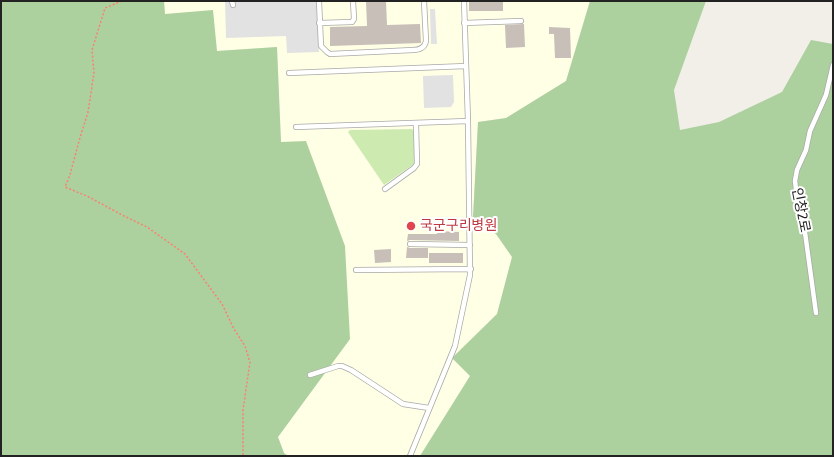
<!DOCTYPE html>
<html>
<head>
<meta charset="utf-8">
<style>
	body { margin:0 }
	#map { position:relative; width:834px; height:457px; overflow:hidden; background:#f2efe9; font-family:"Asap Condensed",sans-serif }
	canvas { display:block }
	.frame { position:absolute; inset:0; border:2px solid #222; pointer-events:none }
</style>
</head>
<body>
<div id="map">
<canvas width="834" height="457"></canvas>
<div class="frame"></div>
</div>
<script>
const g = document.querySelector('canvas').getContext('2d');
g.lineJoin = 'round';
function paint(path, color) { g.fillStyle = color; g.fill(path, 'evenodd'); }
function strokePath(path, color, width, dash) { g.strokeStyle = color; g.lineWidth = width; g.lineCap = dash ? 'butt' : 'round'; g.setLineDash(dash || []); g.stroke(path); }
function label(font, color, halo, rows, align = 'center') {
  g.font = font + ' "Asap Condensed","Noto Sans KR",sans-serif'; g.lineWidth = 4; g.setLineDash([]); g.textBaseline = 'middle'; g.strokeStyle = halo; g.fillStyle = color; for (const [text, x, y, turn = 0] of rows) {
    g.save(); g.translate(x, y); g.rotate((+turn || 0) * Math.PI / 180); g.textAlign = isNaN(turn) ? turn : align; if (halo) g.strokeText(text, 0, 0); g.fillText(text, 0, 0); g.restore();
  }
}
const education = new Path2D(`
	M 164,1 L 590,1 L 566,81 L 506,118 L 478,122 L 473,217 L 496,234 L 512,257 L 497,314 L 452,358 L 470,376 L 420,456 L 282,456 L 284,453 L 278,437 L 350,339 L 281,143 L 277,47 L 216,51 L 165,14 Z`);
const grass = new Path2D(`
	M 412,129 L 414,132 L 414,164 L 384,185 L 348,132 L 350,130 Z`);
const forest = new Path2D(`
	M 1,1 L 164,1 L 165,14 L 213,10 L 217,51 L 277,47 L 281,142 L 306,141 L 345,246 L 350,339 L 278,437 L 284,453 L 288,456 L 1,456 Z
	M 590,1 L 706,1 L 674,90 L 680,130 L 719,122 L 782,92 L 811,40 L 833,44 L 833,456 L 420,456 L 470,376 L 452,358 L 497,314 L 512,257 L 496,234 L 473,217 L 478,122 L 506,118 L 566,81 Z`);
const parking = new Path2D(`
	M 225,1 L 317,1 L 319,52 L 287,53 L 286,36 L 226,38 Z
	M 430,9 L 435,9 L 437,44 L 431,44 Z
	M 453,75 L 454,102 L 451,107 L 424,108 L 423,76 Z`);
const building = new Path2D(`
	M 366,1 L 386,1 L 387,25 L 420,24 L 421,43 L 330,46 L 330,27 L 367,26 Z
	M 469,1 L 503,1 L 503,11 L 469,11 Z
	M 524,24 L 525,47 L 506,48 L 505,25 Z
	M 549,27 L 570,28 L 571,58 L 555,58 L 554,34 L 549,34 Z
	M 437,231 L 459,232 L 459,241 L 410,240 L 407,241 L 408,234 L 437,234 Z
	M 407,247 L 410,248 L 428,248 L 428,258 L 406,258 Z
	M 391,249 L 391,262 L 375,263 L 374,250 Z
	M 429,253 L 463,253 L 463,263 L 429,263 Z`);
const path = new Path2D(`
	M 122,1 L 105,8 L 92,50 L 94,73 L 88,112 L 79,141 L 70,175 L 65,187 L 89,197 L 124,216 L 147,227 L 185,254 L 222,304 L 234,329 L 245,346 L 250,362 L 243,410 L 243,456`);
const lane = new Path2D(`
	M 232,1 L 233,5
	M 319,1 L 321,46 L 327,52 L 330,54 L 413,50 C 420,50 425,47 426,41 L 424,1
	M 319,23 L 352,22 L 354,19 L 353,1
	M 464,23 L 521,21
	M 289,73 L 466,66
	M 296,127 L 468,121
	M 385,189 L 414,168 L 417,164 L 416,123
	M 410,244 L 470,245
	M 356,270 L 471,269
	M 816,313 L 804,225 L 797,197 L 795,181 L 797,170 L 806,150 L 810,131 L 826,95 L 833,65
	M 310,375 L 338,366 L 342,366 L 351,370 L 403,404 L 429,408
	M 410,456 L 455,346 L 470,275 L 468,121 L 464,1`);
const markers = [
	[411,226,5,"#e0444e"]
];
const streetNames = [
	["인창2로",801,210,79]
];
const healthNames = [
	["국군구리병원",420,226]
];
paint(education, '#ffffe5');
paint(grass, '#cdebb0');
paint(forest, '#add19e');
paint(parking, '#e2e2e2');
paint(building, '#c7bfb8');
strokePath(lane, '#a9a9a9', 6);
strokePath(path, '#fa8072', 1.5, [2, 2]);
strokePath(lane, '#fff', 4.5);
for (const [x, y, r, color] of markers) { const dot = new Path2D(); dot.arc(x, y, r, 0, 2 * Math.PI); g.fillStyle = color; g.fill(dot); strokePath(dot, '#fff', 1.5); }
label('14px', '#222', '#fff', streetNames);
label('14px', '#be3a42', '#fff', healthNames, 'left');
</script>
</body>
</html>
